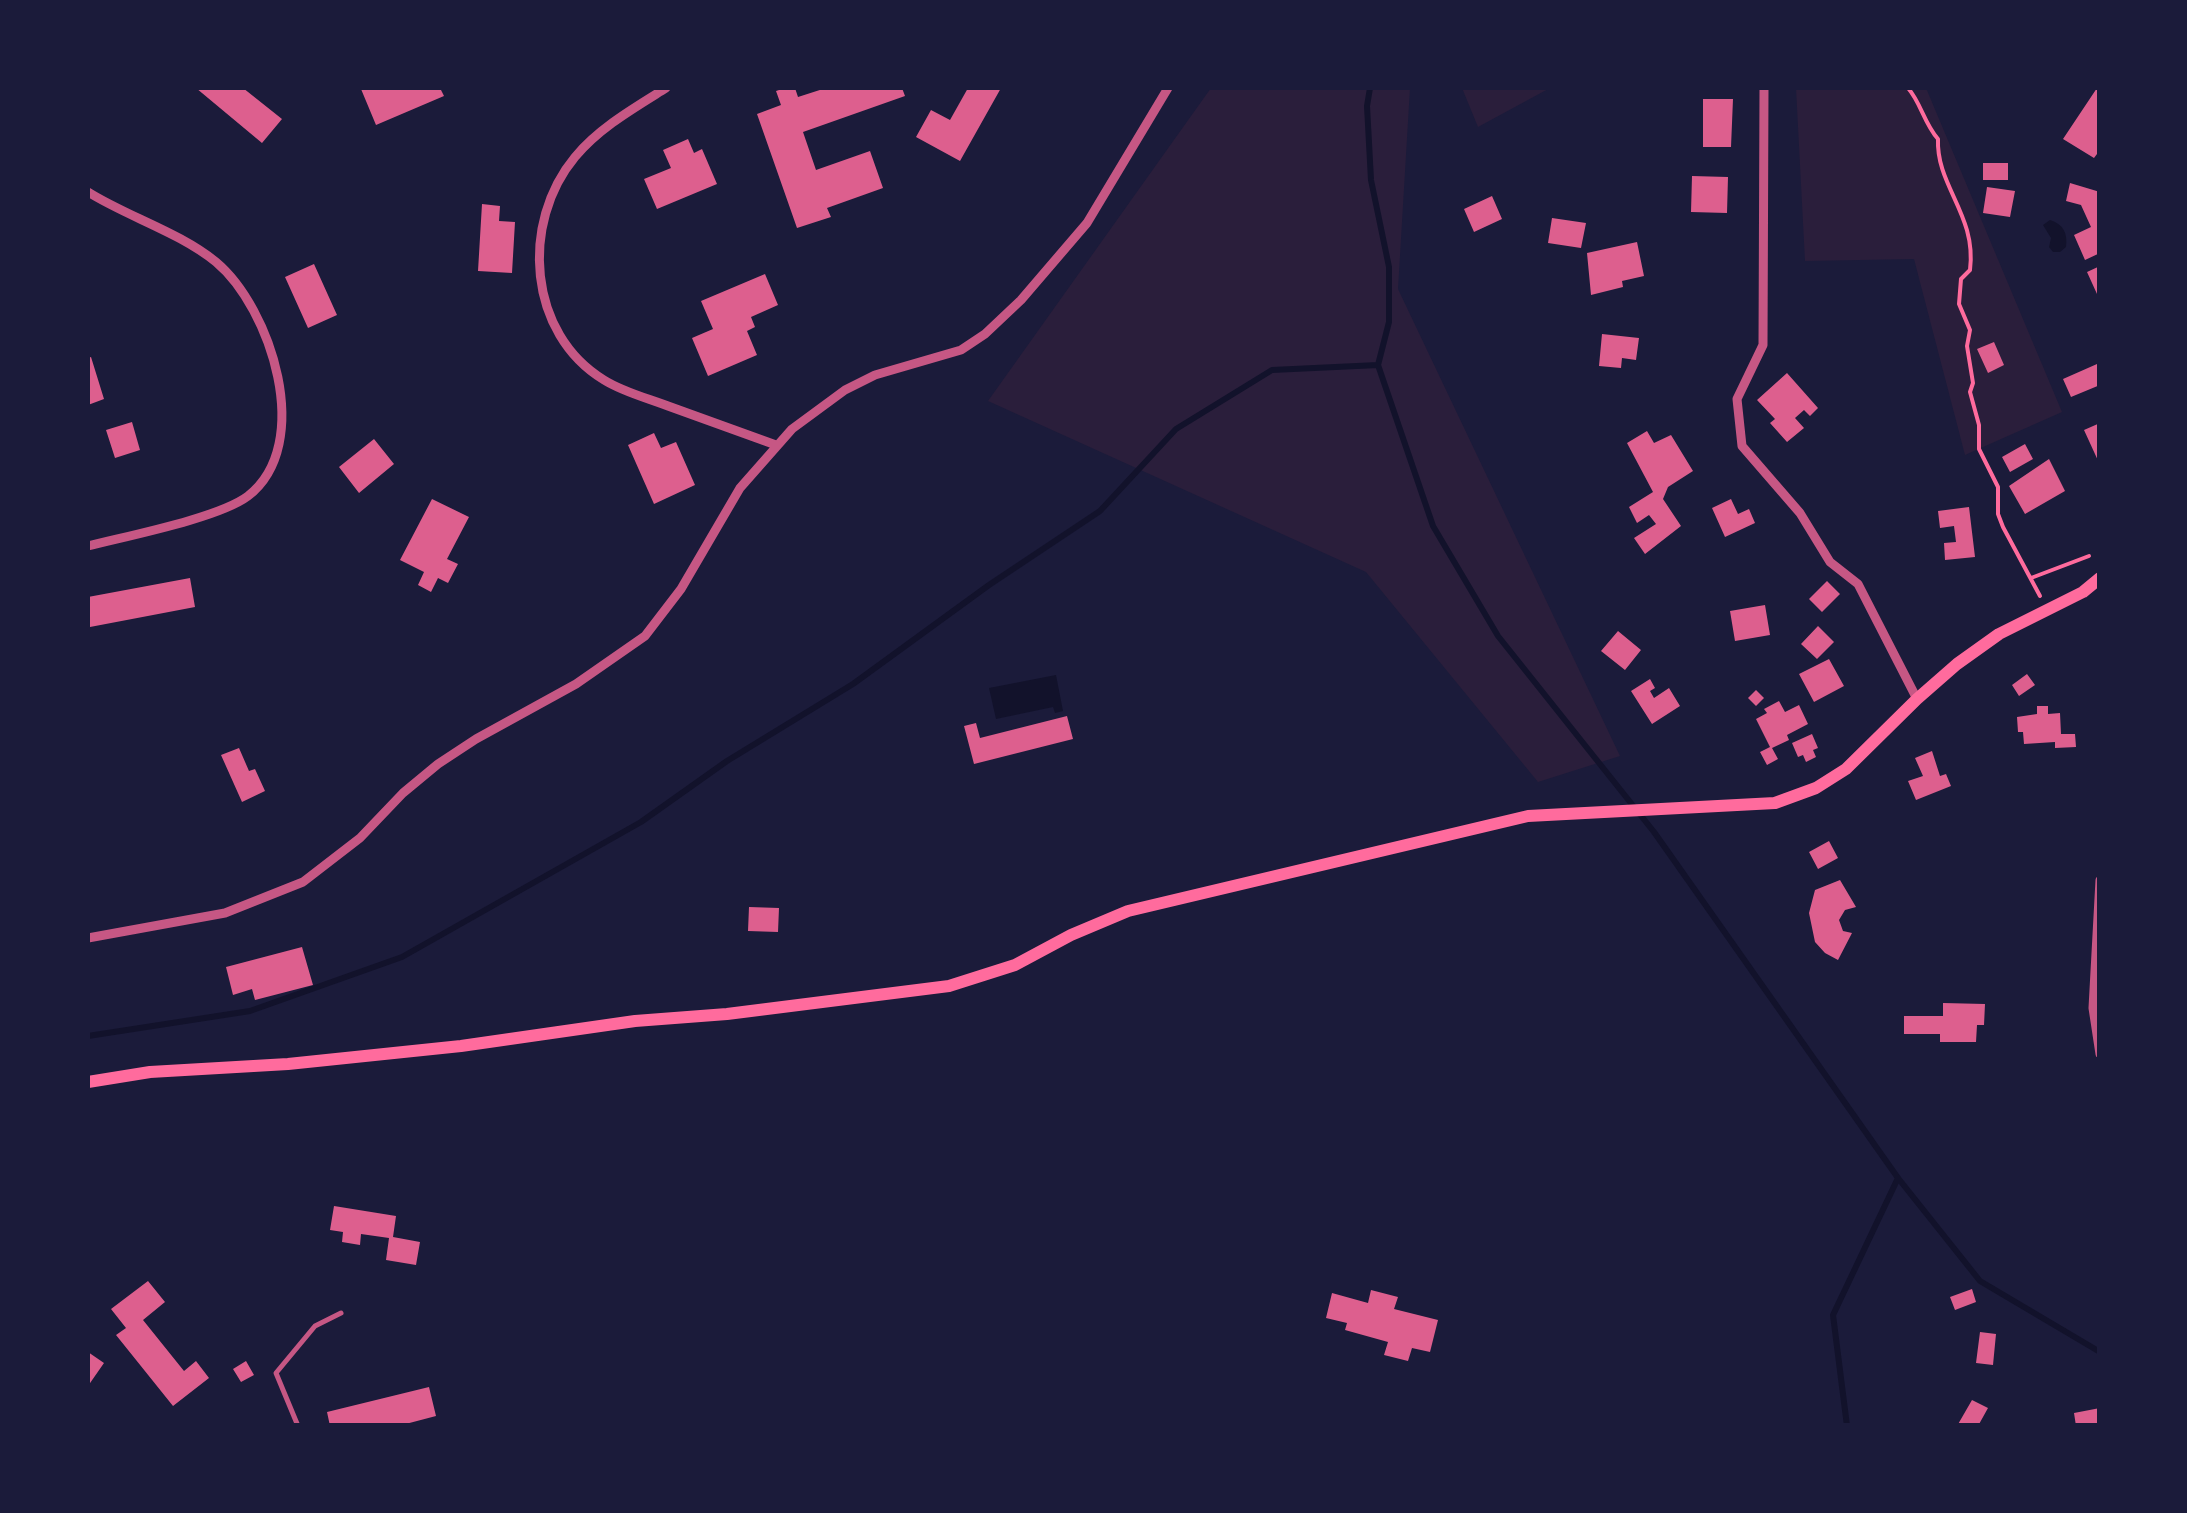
<!DOCTYPE html>
<html>
<head>
<meta charset="utf-8">
<style>
	body { margin:0 }
	#map { position:relative; width:2187px; height:1513px; overflow:hidden; background:#1b1b3a; font-family:"Varela Round",sans-serif }
	canvas { display:block }
	.frame { position:absolute; inset:0; border:90px solid #1b1b3a; pointer-events:none }
</style>
</head>
<body>
<div id="map">
<canvas width="2187" height="1513"></canvas>
<div class="frame"></div>
</div>
<script>
const g = document.querySelector('canvas').getContext('2d');
g.lineJoin = 'round';
function paint(path, color) { g.fillStyle = color; g.fill(path, 'evenodd'); }
function strokePath(path, color, width, dash) { g.strokeStyle = color; g.lineWidth = width; g.lineCap = dash ? 'butt' : 'round'; g.setLineDash(dash || []); g.stroke(path); }
const green = new Path2D(`
	M 1211,88 L 1410,88 L 1398,289 L 1620,756 L 1538,782 L 1366,572 L 988,401 Z
	M 1462,88 L 1550,88 L 1478,127 Z
	M 1796,88 L 1926,88 L 2062,412 L 1965,455 L 1914,259 L 1805,261 Z`);
const water = new Path2D(`
	M 2050,220 C 2063,224 2068,233 2066,247 L 2060,252 L 2053,252 L 2049,247 L 2051,238 L 2043,225 Z
	M 1056,675 L 1063,711 L 1055,713 L 1053,707 L 996,719 L 989,688 Z`);
const stream = new Path2D(`
	M 1370,88 L 1367,106 L 1371,180 L 1389,267 L 1389,322 L 1378,365 L 1433,526 L 1498,636 L 1654,832 L 1898,1178 L 1980,1281 L 2100,1352
	M 88,1036 L 250,1011 L 402,957 L 641,822 L 727,761 L 853,684 L 989,585 L 1100,511 L 1176,429 L 1272,370 L 1378,365
	M 1847,1426 L 1833,1315 L 1898,1178`);
const building = new Path2D(`
	M 196,88 L 243,88 L 282,119 L 262,143 Z
	M 364,88 L 440,88 L 444,96 L 376,125 L 361,89 Z
	M 785,88 L 795,88 L 798,97 L 826,88 L 902,88 L 905,96 L 803,132 L 816,170 L 870,151 L 883,188 L 827,208 L 831,217 L 797,228 L 757,114 L 781,105 L 776,91 Z
	M 968,88 L 1001,88 L 960,161 L 916,137 L 931,110 L 950,120 Z
	M 2097,88 L 2100,150 L 2094,158 L 2063,139 Z
	M 1703,99 L 1733,99 L 1731,147 L 1703,147 Z
	M 688,139 L 694,153 L 702,149 L 717,184 L 657,209 L 644,179 L 671,168 L 663,150 Z
	M 1983,163 L 2008,163 L 2008,180 L 1983,180 Z
	M 1692,176 L 1728,177 L 1727,213 L 1691,212 Z
	M 2070,183 L 2100,192 L 2100,253 L 2085,260 L 2074,235 L 2091,227 L 2081,205 L 2066,201 Z
	M 1987,187 L 2015,191 L 2010,217 L 1983,213 Z
	M 1492,196 L 1502,219 L 1474,232 L 1464,209 Z
	M 482,204 L 500,206 L 499,221 L 515,222 L 512,273 L 478,271 Z
	M 1552,218 L 1586,223 L 1581,248 L 1548,243 Z
	M 1637,242 L 1644,276 L 1622,281 L 1623,287 L 1591,295 L 1587,253 Z
	M 314,264 L 337,315 L 308,328 L 285,277 Z
	M 2100,266 L 2100,293 L 2097,294 L 2087,272 Z
	M 765,274 L 778,305 L 751,317 L 755,327 L 747,331 L 757,355 L 708,376 L 692,338 L 713,329 L 701,301 Z
	M 1602,334 L 1639,338 L 1636,360 L 1622,358 L 1621,368 L 1599,366 Z
	M 1994,342 L 2004,365 L 1988,373 L 1977,349 Z
	M 91,357 L 104,399 L 88,405 L 88,358 Z
	M 2097,364 L 2100,385 L 2071,397 L 2063,379 Z
	M 1787,373 L 1818,408 L 1810,416 L 1804,410 L 1795,418 L 1804,428 L 1787,442 L 1770,423 L 1775,419 L 1757,400 Z
	M 132,422 L 140,450 L 115,458 L 106,430 Z
	M 2100,423 L 2100,465 L 2084,430 Z
	M 1647,431 L 1654,443 L 1671,435 L 1693,471 L 1668,487 L 1663,499 L 1681,526 L 1645,554 L 1634,538 L 1656,524 L 1649,515 L 1637,523 L 1629,507 L 1653,492 L 1627,443 Z
	M 654,433 L 661,448 L 676,442 L 695,485 L 654,504 L 628,445 Z
	M 374,439 L 394,464 L 359,493 L 339,467 Z
	M 2025,444 L 2033,459 L 2010,472 L 2002,457 Z
	M 2049,459 L 2065,491 L 2025,514 L 2009,486 Z
	M 432,499 L 469,517 L 447,559 L 458,564 L 448,583 L 438,578 L 431,592 L 418,585 L 424,572 L 400,560 Z
	M 1731,499 L 1738,514 L 1749,509 L 1755,523 L 1725,537 L 1712,508 Z
	M 1969,507 L 1975,557 L 1945,560 L 1944,543 L 1956,542 L 1954,526 L 1940,528 L 1938,511 Z
	M 190,578 L 195,607 L 90,627 L 88,597 Z
	M 1827,581 L 1840,594 L 1822,612 L 1809,599 Z
	M 1765,605 L 1770,635 L 1735,641 L 1730,611 Z
	M 1818,626 L 1834,642 L 1817,659 L 1801,644 Z
	M 1618,631 L 1641,650 L 1625,670 L 1601,651 Z
	M 1829,659 L 1844,686 L 1814,702 L 1799,674 Z
	M 2027,674 L 2035,685 L 2019,696 L 2012,685 Z
	M 1650,679 L 1655,688 L 1650,691 L 1654,698 L 1669,688 L 1680,706 L 1652,724 L 1631,691 Z
	M 1756,690 L 1764,698 L 1756,706 L 1748,698 Z
	M 1779,701 L 1785,712 L 1799,705 L 1808,724 L 1787,735 L 1789,740 L 1772,748 L 1778,759 L 1767,765 L 1760,752 L 1770,747 L 1756,719 L 1767,713 L 1764,709 Z
	M 2037,706 L 2048,706 L 2048,714 L 2060,713 L 2061,734 L 2075,734 L 2076,747 L 2055,748 L 2055,742 L 2024,744 L 2023,732 L 2018,732 L 2017,717 L 2037,714 Z
	M 1067,716 L 1073,739 L 974,764 L 964,726 L 976,723 L 980,738 Z
	M 1812,734 L 1818,748 L 1813,750 L 1816,757 L 1806,762 L 1803,755 L 1798,757 L 1792,743 Z
	M 239,748 L 249,771 L 255,769 L 265,791 L 242,802 L 221,755 Z
	M 1932,751 L 1940,776 L 1946,774 L 1951,786 L 1916,800 L 1908,781 L 1923,776 L 1915,758 Z
	M 1829,841 L 1838,858 L 1818,869 L 1809,852 Z
	M 1840,880 L 1856,907 L 1845,910 L 1839,920 L 1843,931 L 1852,933 L 1838,960 L 1825,953 L 1815,942 L 1809,913 L 1815,890 Z
	M 749,907 L 779,908 L 778,932 L 748,931 Z
	M 302,947 L 313,985 L 255,1000 L 252,989 L 233,995 L 226,967 Z
	M 1943,1003 L 1985,1004 L 1984,1025 L 1977,1025 L 1976,1042 L 1940,1042 L 1940,1034 L 1904,1034 L 1904,1016 L 1943,1016 Z
	M 334,1206 L 396,1216 L 393,1237 L 420,1242 L 416,1265 L 386,1260 L 389,1238 L 361,1234 L 360,1245 L 342,1242 L 343,1232 L 330,1230 Z
	M 148,1281 L 165,1302 L 143,1320 L 184,1371 L 196,1361 L 209,1378 L 173,1406 L 116,1335 L 126,1328 L 111,1309 Z
	M 1972,1289 L 1976,1302 L 1955,1310 L 1950,1297 Z
	M 1371,1290 L 1398,1297 L 1394,1309 L 1438,1320 L 1430,1352 L 1412,1348 L 1408,1361 L 1384,1355 L 1388,1342 L 1345,1330 L 1347,1323 L 1326,1318 L 1332,1293 L 1368,1303 Z
	M 1980,1332 L 1996,1334 L 1993,1365 L 1976,1363 Z
	M 88,1352 L 104,1363 L 88,1386 Z
	M 246,1361 L 254,1375 L 241,1382 L 233,1369 Z
	M 429,1387 L 436,1416 L 398,1426 L 330,1426 L 327,1412 Z
	M 1972,1400 L 1988,1408 L 1978,1426 L 1957,1426 Z
	M 2100,1408 L 2100,1426 L 2076,1426 L 2074,1413 Z`);
const path = new Path2D(`
	M 1908,88 C 1921,103 1924,123 1938,139 C 1936,186 1977,215 1970,270 L 1961,279 L 1959,304 L 1970,330 L 1967,346 L 1973,383 L 1970,392 L 1979,425 L 1979,449 L 1998,487 L 1998,514 L 2003,527 L 2040,596
	M 2031,578 L 2089,556`);
const service = new Path2D(`
	M 298,1426 L 276,1373 L 315,1326 L 341,1313`);
const minor = new Path2D(`
	M 666,88 C 634,108 599,128 575,157 C 520,223 528,334 604,380 C 623,392 647,398 668,406 C 704,419 740,432 776,445
	M 1764,88 L 1763,345 L 1737,399 L 1742,446 L 1800,513 L 1830,562 L 1858,584 L 1917,699
	M 88,192 C 128,217 179,232 216,262 C 271,308 315,444 248,496 C 219,518 127,536 88,546
	M 2100,880 L 2093,1008 L 2100,1054
	M 88,938 L 225,913 L 303,882 L 360,838 L 403,793 L 438,764 L 476,739 L 576,684 L 645,636 L 681,589 L 740,488 L 792,429 L 845,390 L 875,375 L 961,350 L 985,334 L 1021,300 L 1087,223 L 1168,88`);
const secondary = new Path2D(`
	M 88,1082 L 150,1072 L 288,1064 L 461,1046 L 635,1021 L 727,1014 L 949,986 L 1015,965 L 1071,935 L 1128,911 L 1528,816 L 1775,803 L 1816,788 L 1846,769 L 1917,699 L 1957,664 L 1999,634 L 2083,592 L 2100,578`);
paint(green, '#2a1e3b');
paint(water, '#12122b');
strokePath(stream, '#12122b', 6);
paint(building, '#dd5f8e');
strokePath(path, '#ff6b9d', 4);
strokePath(service, '#c65784', 5);
strokePath(minor, '#c65784', 9);
strokePath(secondary, '#ff6b9d', 12);
</script>
</body>
</html>
